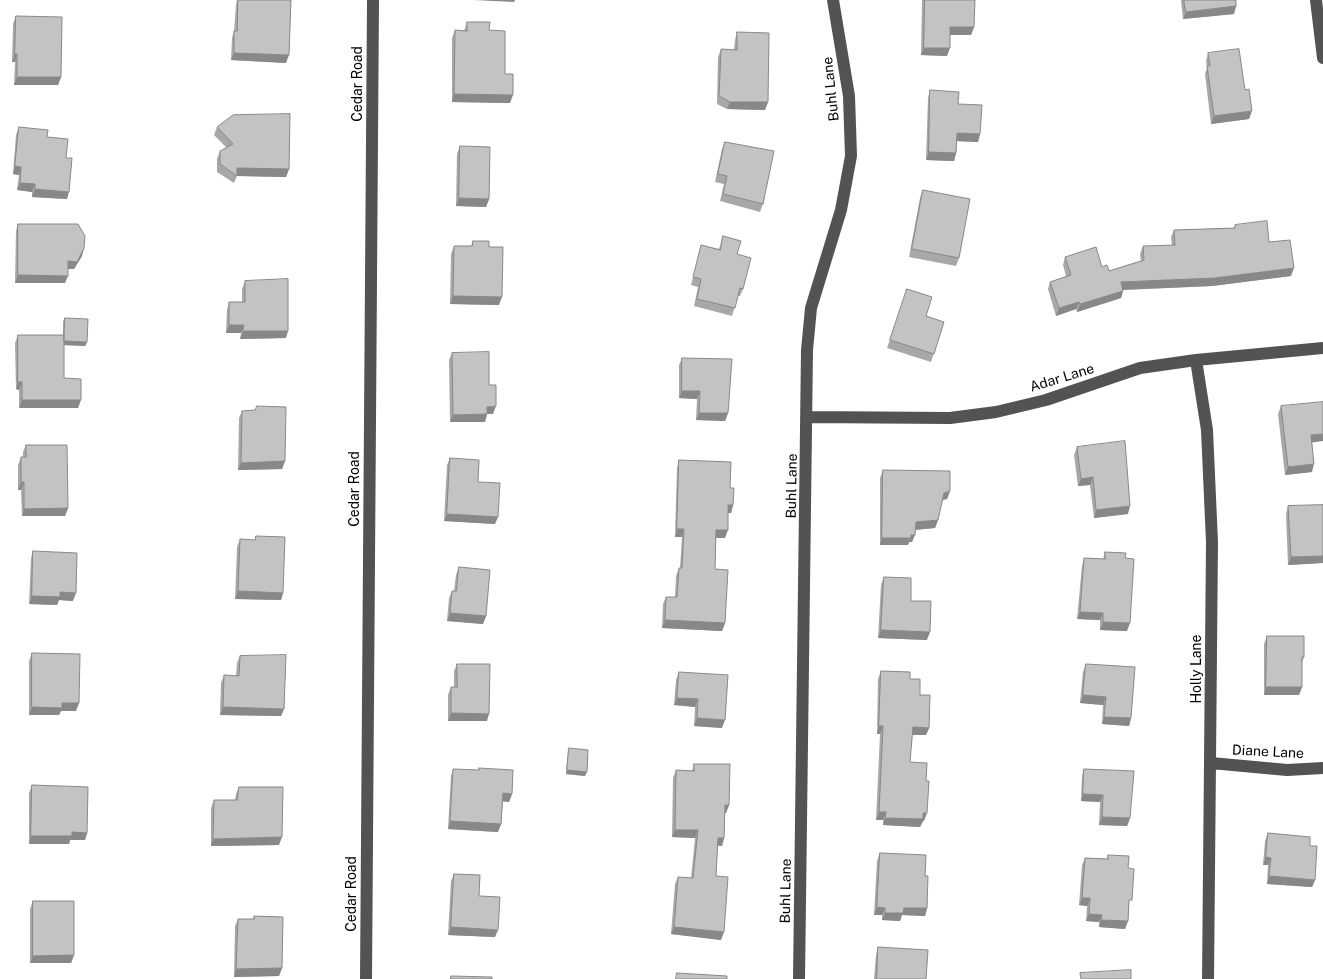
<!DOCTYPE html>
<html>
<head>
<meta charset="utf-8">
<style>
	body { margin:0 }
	canvas { display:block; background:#fff }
</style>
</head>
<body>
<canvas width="1323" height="979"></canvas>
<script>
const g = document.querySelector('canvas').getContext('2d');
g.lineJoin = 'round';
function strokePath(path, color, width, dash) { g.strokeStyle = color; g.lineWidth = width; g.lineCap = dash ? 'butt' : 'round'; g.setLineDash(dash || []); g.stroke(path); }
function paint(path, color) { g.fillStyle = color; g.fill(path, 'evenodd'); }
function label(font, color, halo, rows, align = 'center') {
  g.font = font + ' "Public Sans",sans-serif'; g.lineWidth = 4; g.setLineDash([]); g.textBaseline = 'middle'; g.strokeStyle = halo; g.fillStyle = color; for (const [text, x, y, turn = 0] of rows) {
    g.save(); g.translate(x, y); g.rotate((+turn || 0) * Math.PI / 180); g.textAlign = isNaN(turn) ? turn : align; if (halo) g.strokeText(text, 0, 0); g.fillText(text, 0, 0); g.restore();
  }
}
const minor = new Path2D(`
	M 1316,0 L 1323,58
	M 1196,360 L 1207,430 L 1212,542 L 1208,979
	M 807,417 L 950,418 L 996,412 L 1046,400 L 1140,368 L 1196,360 L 1323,348
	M 1211,763 L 1287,770 L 1323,768
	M 366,979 L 373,0
	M 799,979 L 807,350 L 811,308 L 841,210 L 851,156 L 849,96 L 833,0`);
const wall = new Path2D(`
	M 237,0 L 291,0 L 286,63 L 231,60 L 232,38 L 234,31 L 236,5 Z
	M 922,0 L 975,0 L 974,27 L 971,35 L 950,35 L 947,56 L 921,55 Z
	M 1181,0 L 1236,0 L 1236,6 L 1234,14 L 1183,19 Z
	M 16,16 L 61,77 L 58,85 L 14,85 L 15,62 L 12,62 L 13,24 Z
	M 467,22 L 489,30 L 505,74 L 510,103 L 452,102 L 452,38 L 455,30 L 464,31 Z
	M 737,32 L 768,102 L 765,110 L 727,109 L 717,104 L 718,57 L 721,49 L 734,50 L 735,40 Z
	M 1208,53 L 1249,119 L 1211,124 L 1205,74 L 1207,68 L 1206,61 Z
	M 930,90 L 958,104 L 980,134 L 978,142 L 957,141 L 956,153 L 954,161 L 926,160 L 928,98 Z
	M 19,127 L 47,137 L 66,158 L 67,199 L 32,197 L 32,192 L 17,190 L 19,175 L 13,174 L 16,135 Z
	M 217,127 L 289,169 L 286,177 L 237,176 L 234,183 L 217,172 L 217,159 L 220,151 L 227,148 L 214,135 Z
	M 725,142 L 763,204 L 760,212 L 720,201 L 724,184 L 715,182 L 722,149 Z
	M 460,146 L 489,199 L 486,207 L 456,206 L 457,154 Z
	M 923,190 L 959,258 L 956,266 L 909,257 L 920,198 Z
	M 18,224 L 82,256 L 74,269 L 68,269 L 65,283 L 15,283 L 16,231 Z
	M 1235,225 L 1269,242 L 1291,276 L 1212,286 L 1123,290 L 1121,298 L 1077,312 L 1076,309 L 1056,316 L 1048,289 L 1050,282 L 1066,276 L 1063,265 L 1065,257 L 1102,267 L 1109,271 L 1141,261 L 1140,254 L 1143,246 L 1172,246 L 1171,237 L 1174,230 L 1234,228 Z
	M 723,236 L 737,254 L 743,289 L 740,296 L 738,296 L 732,316 L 694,306 L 698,287 L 691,285 L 701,245 L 719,249 Z
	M 473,241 L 489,247 L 499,305 L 450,304 L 451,254 L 454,246 L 471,246 Z
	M 245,281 L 286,338 L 240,339 L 241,333 L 226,333 L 227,310 L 229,302 L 242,302 L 242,289 Z
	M 907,289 L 926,316 L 944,322 L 931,362 L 887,348 Z
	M 65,318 L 87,342 L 85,346 L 64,345 L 64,378 L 78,408 L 19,408 L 19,390 L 16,389 L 15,343 L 18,335 L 63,335 L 63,321 Z
	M 452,353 L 489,385 L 493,414 L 487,414 L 485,422 L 450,422 L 449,360 Z
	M 682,358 L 728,413 L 725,421 L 696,420 L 697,399 L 679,398 L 679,365 Z
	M 1281,406 L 1312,442 L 1312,472 L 1285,475 L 1278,414 Z
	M 242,411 L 285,461 L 282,469 L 238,470 L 239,418 Z
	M 26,445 L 68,508 L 65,516 L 22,516 L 21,490 L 18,490 L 18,465 L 21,457 L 23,457 L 23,452 Z
	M 1077,447 L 1128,514 L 1094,518 L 1090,485 L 1078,486 L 1074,455 Z
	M 450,458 L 478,482 L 495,524 L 444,521 L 447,465 Z
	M 679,460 L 730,488 L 733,505 L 731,513 L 728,513 L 725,538 L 716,538 L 715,569 L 725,623 L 722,631 L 662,628 L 663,604 L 666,597 L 675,597 L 676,576 L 679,568 L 680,568 L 682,537 L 675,537 L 677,468 Z
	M 883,470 L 950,491 L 947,499 L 942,500 L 938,520 L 935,528 L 915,530 L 912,542 L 909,542 L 908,545 L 880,545 L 880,478 Z
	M 1323,505 L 1323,563 L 1288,565 L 1286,514 L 1288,506 Z
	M 240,539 L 283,593 L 281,600 L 235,599 L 237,547 Z
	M 33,551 L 73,601 L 59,600 L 57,605 L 29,604 L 31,558 Z
	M 1105,552 L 1125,558 L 1127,631 L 1100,630 L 1100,620 L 1077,619 L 1082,566 L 1084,558 L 1103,559 Z
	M 459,567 L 486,616 L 483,624 L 447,621 L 449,598 L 452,591 L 454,591 L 456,575 Z
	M 884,577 L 911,601 L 927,640 L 878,638 L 881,585 Z
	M 1267,636 L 1304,657 L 1302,663 L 1302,687 L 1299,695 L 1264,695 L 1264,644 Z
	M 32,653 L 76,711 L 61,711 L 59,715 L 29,715 L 29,661 Z
	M 240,656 L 284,709 L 281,716 L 220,715 L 221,683 L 224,675 L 236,676 L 237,663 Z
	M 457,664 L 487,721 L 448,721 L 448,695 L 451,687 L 454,687 L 454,671 Z
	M 1086,664 L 1131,718 L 1129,726 L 1102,724 L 1103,705 L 1080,703 L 1083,672 Z
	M 881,671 L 910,679 L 920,695 L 929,728 L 926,735 L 912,735 L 910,762 L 924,821 L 923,821 L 920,827 L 883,825 L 883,820 L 876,820 L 880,734 L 877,734 L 878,679 Z
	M 679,672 L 722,728 L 694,726 L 695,707 L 674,705 L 676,680 Z
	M 569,748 L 585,776 L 566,774 L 568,752 Z
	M 694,764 L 729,805 L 726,813 L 725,813 L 724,838 L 722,846 L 717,845 L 716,876 L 721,940 L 671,934 L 675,884 L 678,877 L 691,878 L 695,838 L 672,837 L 673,778 L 676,770 L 692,771 Z
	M 453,769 L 512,794 L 509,802 L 503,801 L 501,824 L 498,832 L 448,829 L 451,776 Z
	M 1084,769 L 1130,818 L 1127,826 L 1099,825 L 1100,802 L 1081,801 L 1082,776 Z
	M 32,785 L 87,833 L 85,840 L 70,840 L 69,844 L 29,844 L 29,793 Z
	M 239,787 L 279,845 L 211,846 L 211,808 L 214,800 L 235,800 L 236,794 Z
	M 1268,833 L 1310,846 L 1315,880 L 1312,887 L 1267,884 L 1268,865 L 1263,865 L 1265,841 Z
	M 880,853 L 925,876 L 927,908 L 925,916 L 902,915 L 900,921 L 882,920 L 882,915 L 874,915 L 877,861 Z
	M 1108,855 L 1128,868 L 1129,908 L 1128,921 L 1125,929 L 1099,927 L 1099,922 L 1086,921 L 1087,906 L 1079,905 L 1082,865 L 1085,858 L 1107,859 Z
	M 454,874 L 479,896 L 495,937 L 448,935 L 451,881 Z
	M 33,901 L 74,955 L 71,963 L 30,963 L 30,909 Z
	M 254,916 L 282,968 L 279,976 L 234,977 L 235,926 L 238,919 L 253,919 Z
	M 878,947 L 926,979 L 874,979 L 876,955 Z`);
const shadedWall = new Path2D(`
	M 474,0 L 515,0 L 514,2 Z
	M 1236,6 L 1234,14 L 1183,19 L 1186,12 Z
	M 950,27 L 974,27 L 971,35 L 947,35 Z
	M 924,48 L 950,48 L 947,56 L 921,55 Z
	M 234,53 L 289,55 L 286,63 L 231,60 Z
	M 15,54 L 17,54 L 15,62 L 12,62 Z
	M 17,77 L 61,77 L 58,85 L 14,85 Z
	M 454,94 L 513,95 L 510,103 L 452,102 Z
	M 730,102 L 768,102 L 765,110 L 727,109 Z
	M 1252,111 L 1249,119 L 1211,124 L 1214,116 Z
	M 957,133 L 980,134 L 978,142 L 954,141 Z
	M 929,152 L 956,153 L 954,161 L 926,160 Z
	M 15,166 L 21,167 L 19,175 L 13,174 Z
	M 237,168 L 289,169 L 286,177 L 237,176 Z
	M 20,183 L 35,184 L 32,192 L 17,190 Z
	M 35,189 L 69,192 L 67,199 L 32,197 Z
	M 459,198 L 489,199 L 486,207 L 456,206 Z
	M 84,248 L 82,256 L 74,269 L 66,269 L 68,261 Z
	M 1294,268 L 1291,276 L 1212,286 L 1118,290 L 1121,282 Z
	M 18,275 L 68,276 L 65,283 L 15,283 Z
	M 1123,291 L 1121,298 L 1077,312 L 1080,304 Z
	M 453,296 L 502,297 L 499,305 L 450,304 Z
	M 1079,302 L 1076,309 L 1056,316 L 1059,308 Z
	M 229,325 L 244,325 L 241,333 L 226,333 Z
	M 243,331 L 288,331 L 286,338 L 240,339 Z
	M 64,341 L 87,342 L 85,346 L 63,345 Z
	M 18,382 L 22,382 L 19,390 L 16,389 Z
	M 682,391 L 700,391 L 697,399 L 679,398 Z
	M 22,400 L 81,400 L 78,408 L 19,408 Z
	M 496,406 L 493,414 L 487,414 L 485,422 L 450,422 L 453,415 L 487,407 Z
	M 699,413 L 728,413 L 725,421 L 696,420 Z
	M 1323,434 L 1323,441 L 1308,443 L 1311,435 Z
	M 285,461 L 282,469 L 238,470 L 241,463 Z
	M 1314,464 L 1312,472 L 1285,475 L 1288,467 Z
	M 1093,477 L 1090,485 L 1078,486 L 1081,479 Z
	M 21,482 L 24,482 L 21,490 L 18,490 Z
	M 950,491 L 947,499 L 941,500 L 944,493 Z
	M 728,505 L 733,505 L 731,513 L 726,513 Z
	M 1130,506 L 1128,514 L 1094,518 L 1096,510 Z
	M 68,508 L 65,516 L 22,516 L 24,509 Z
	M 447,514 L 498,517 L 495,524 L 444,521 Z
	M 938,520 L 935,528 L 913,530 L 916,522 Z
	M 677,529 L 684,529 L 682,537 L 675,537 Z
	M 716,530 L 728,530 L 725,538 L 714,538 Z
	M 911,535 L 915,535 L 912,542 L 909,542 L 908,545 L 880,545 L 882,538 Z
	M 1323,556 L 1323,563 L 1288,565 L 1291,557 Z
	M 238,591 L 283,593 L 281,600 L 235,599 Z
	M 60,592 L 76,593 L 73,601 L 59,600 L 57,605 L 29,604 L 32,596 Z
	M 1080,612 L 1103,613 L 1100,620 L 1077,619 Z
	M 450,613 L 486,616 L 483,624 L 447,621 Z
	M 665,620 L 725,623 L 722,631 L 662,628 Z
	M 1103,622 L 1130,623 L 1127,631 L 1100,630 Z
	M 881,630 L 930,632 L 927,640 L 878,638 Z
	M 1266,687 L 1302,687 L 1299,695 L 1264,695 Z
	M 1083,695 L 1106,697 L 1103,705 L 1080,703 Z
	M 677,698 L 698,699 L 695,707 L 674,705 Z
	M 62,703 L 79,703 L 76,711 L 61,711 L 59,715 L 29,715 L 32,707 Z
	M 223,707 L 284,709 L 281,716 L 220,715 Z
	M 451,713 L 489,714 L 487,721 L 448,721 Z
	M 1104,717 L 1131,718 L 1129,726 L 1102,724 Z
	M 697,718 L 725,720 L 722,728 L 694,726 Z
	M 879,726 L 883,726 L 880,734 L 877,734 Z
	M 913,727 L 929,728 L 926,735 L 910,735 Z
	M 567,770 L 587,772 L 585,776 L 566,774 Z
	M 503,793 L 512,794 L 509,802 L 500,801 Z
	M 1083,794 L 1103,795 L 1100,802 L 1081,801 Z
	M 725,805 L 729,805 L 726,813 L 722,813 Z
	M 879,812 L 886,812 L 883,820 L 876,820 Z
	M 923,813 L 927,813 L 924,821 L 923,821 L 920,827 L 883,825 L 885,818 Z
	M 1102,817 L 1130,818 L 1127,826 L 1099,825 Z
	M 450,821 L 501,824 L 498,832 L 448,829 Z
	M 675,830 L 698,830 L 695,838 L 672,837 Z
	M 72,832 L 87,833 L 85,840 L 70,840 L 69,844 L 29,844 L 31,836 Z
	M 282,837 L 279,845 L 211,846 L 213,839 Z
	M 718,838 L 724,838 L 722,846 L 715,845 Z
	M 1266,857 L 1271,858 L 1268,865 L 1263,865 Z
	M 1269,876 L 1315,880 L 1312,887 L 1267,884 Z
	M 1082,898 L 1090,898 L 1087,906 L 1079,905 Z
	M 877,907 L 885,908 L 882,915 L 874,915 Z
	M 904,908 L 927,908 L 925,916 L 902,915 L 900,921 L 882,920 L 885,913 Z
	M 1089,914 L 1102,915 L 1099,922 L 1086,921 Z
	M 1101,920 L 1128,921 L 1125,929 L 1099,927 Z
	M 451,927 L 498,930 L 495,937 L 448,935 Z
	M 674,927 L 724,932 L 721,940 L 671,934 Z
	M 74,955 L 71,963 L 30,963 L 33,956 Z
	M 282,968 L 279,976 L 234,977 L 236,969 Z`);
const building = new Path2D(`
	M 238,0 L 291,0 L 289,55 L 234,53 L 234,31 L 237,31 Z
	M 925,0 L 975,0 L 974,27 L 950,27 L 950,48 L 924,48 Z
	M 1184,0 L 1236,0 L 1236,6 L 1186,12 Z
	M 16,16 L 62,17 L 61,77 L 17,77 L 17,54 L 15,54 Z
	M 467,22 L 490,22 L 489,30 L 505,31 L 505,74 L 513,74 L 513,95 L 454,94 L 455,30 L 467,31 Z
	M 737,32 L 769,33 L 768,102 L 730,102 L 719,96 L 721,49 L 737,50 Z
	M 1239,49 L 1245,90 L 1249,89 L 1252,111 L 1214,116 L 1207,66 L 1210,66 L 1208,53 Z
	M 930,90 L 959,92 L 958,104 L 982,105 L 980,134 L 957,133 L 956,153 L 929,152 Z
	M 290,114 L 289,169 L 237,168 L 237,176 L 220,164 L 220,151 L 233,144 L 217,127 L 233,115 Z
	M 19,127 L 48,130 L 47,137 L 68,139 L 66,158 L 72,158 L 69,192 L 35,189 L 35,184 L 20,183 L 21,167 L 15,166 Z
	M 725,142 L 774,151 L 763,204 L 723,194 L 727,176 L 718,174 Z
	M 460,146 L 490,147 L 489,199 L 459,198 Z
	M 923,190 L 970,199 L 959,258 L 912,249 Z
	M 1267,221 L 1269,242 L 1290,240 L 1294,268 L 1215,278 L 1121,282 L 1123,291 L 1080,304 L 1079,302 L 1059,308 L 1050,282 L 1071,275 L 1065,257 L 1096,247 L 1102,267 L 1107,265 L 1109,271 L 1144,260 L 1143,246 L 1175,245 L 1174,230 L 1235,228 L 1235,225 Z
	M 18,224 L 78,224 L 85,236 L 84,248 L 77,262 L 68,261 L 68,276 L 18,275 Z
	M 723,236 L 741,241 L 737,254 L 751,258 L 743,289 L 740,288 L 735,308 L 697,299 L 701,279 L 693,277 L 701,245 L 720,250 Z
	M 473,241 L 489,241 L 489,247 L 503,247 L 502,297 L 453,296 L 454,246 L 472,246 Z
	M 288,279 L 288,331 L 243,331 L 244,325 L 229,325 L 229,302 L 245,302 L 245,281 Z
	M 907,289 L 932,297 L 926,316 L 944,322 L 934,354 L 890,340 Z
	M 65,318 L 88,319 L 87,342 L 64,341 Z
	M 18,335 L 64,335 L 64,378 L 81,379 L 81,400 L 22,400 L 22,382 L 18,382 Z
	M 489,352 L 489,385 L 496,385 L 496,406 L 487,407 L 487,414 L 453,415 L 452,353 Z
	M 682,358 L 732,359 L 728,413 L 699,413 L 700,391 L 682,391 Z
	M 1323,402 L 1323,434 L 1311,435 L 1314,464 L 1288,467 L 1281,406 Z
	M 257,406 L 286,407 L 285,461 L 241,463 L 242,411 L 255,410 Z
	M 1125,441 L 1130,506 L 1096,510 L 1093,477 L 1081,479 L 1077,447 Z
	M 26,445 L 67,445 L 68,508 L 24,509 L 24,482 L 21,482 L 21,457 L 26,457 Z
	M 450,458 L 479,460 L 478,482 L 500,483 L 498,517 L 447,514 Z
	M 679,460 L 731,462 L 730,488 L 734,488 L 733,505 L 728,505 L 728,530 L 716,530 L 715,569 L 728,570 L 725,623 L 665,620 L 666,597 L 677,597 L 679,568 L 682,568 L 684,529 L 677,529 Z
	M 883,470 L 950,471 L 950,491 L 944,493 L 938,520 L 916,522 L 915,535 L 911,535 L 911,538 L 882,538 Z
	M 1323,505 L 1323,556 L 1291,557 L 1288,506 Z
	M 256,536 L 285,537 L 283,593 L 238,591 L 240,539 L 255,540 Z
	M 33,551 L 77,553 L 76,593 L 60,592 L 60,597 L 32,596 Z
	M 1105,552 L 1126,553 L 1125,558 L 1134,559 L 1130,623 L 1103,622 L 1103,613 L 1080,612 L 1084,558 L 1105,559 Z
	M 459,567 L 490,570 L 486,616 L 450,613 L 452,591 L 456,591 Z
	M 884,577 L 911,578 L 911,601 L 931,601 L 930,632 L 881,630 Z
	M 1267,636 L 1304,636 L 1304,657 L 1302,657 L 1302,687 L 1266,687 Z
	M 32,653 L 80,654 L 79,703 L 62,703 L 62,708 L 32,707 Z
	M 286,655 L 284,709 L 223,707 L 224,675 L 239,676 L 240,656 Z
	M 457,664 L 490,664 L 489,714 L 451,713 L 451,687 L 457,687 Z
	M 1086,664 L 1135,667 L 1131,718 L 1104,717 L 1106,697 L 1083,695 Z
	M 881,671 L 910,672 L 910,679 L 920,679 L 920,695 L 930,695 L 929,728 L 913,727 L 910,762 L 927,763 L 926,781 L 929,781 L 927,813 L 923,813 L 923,819 L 885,818 L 886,812 L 879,812 L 883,726 L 879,726 Z
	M 679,672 L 728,675 L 725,720 L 697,718 L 698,699 L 677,698 Z
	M 569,748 L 588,750 L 587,772 L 567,770 Z
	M 694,764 L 730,764 L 729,805 L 725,805 L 724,838 L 718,838 L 716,876 L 728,877 L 724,932 L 674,927 L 678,877 L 693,878 L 698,830 L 675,830 L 676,770 L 694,771 Z
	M 479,768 L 513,770 L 512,794 L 503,793 L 501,824 L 450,821 L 453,769 L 479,770 Z
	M 1084,769 L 1134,771 L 1130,818 L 1102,817 L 1103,795 L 1083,794 Z
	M 32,785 L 88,787 L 87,833 L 72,832 L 72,836 L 31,836 Z
	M 239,787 L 283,787 L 282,837 L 213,839 L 214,800 L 237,800 Z
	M 1268,833 L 1310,837 L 1310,846 L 1317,846 L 1315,880 L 1269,876 L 1271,858 L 1266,857 Z
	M 880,853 L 926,855 L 925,876 L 928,876 L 927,908 L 904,908 L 903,913 L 885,913 L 885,908 L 877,907 Z
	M 1108,855 L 1129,856 L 1128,868 L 1134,869 L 1132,900 L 1129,900 L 1128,921 L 1101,920 L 1102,915 L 1089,914 L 1090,898 L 1082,898 L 1085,858 L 1108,859 Z
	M 454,874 L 480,875 L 479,896 L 500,897 L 498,930 L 451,927 Z
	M 33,901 L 74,901 L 74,955 L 33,956 Z
	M 254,916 L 283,917 L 282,968 L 236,969 L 238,919 L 254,919 Z
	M 878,947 L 928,950 L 926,979 L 877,979 Z
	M 1131,970 L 1131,979 L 1081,979 L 1080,973 Z
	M 677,973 L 727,976 L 727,979 L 676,979 Z
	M 451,976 L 492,977 L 492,979 L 451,979 Z`);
const streetNames = [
	["Cedar Road",358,84,-90],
	["Buhl Lane",831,89,-96],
	["Adar Lane",1062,378,-17],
	["Buhl Lane",792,486,-89],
	["Cedar Road",355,489,-90],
	["Holly Lane",1197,669,-90],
	["Diane Lane",1268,752,3],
	["Buhl Lane",786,891,-89],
	["Cedar Road",352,894,-90]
];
strokePath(minor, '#535353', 12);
paint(wall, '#a8a8a8');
paint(shadedWall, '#888');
paint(building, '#c3c3c3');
strokePath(building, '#888', 1);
label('14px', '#000', '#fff', streetNames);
</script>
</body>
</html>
